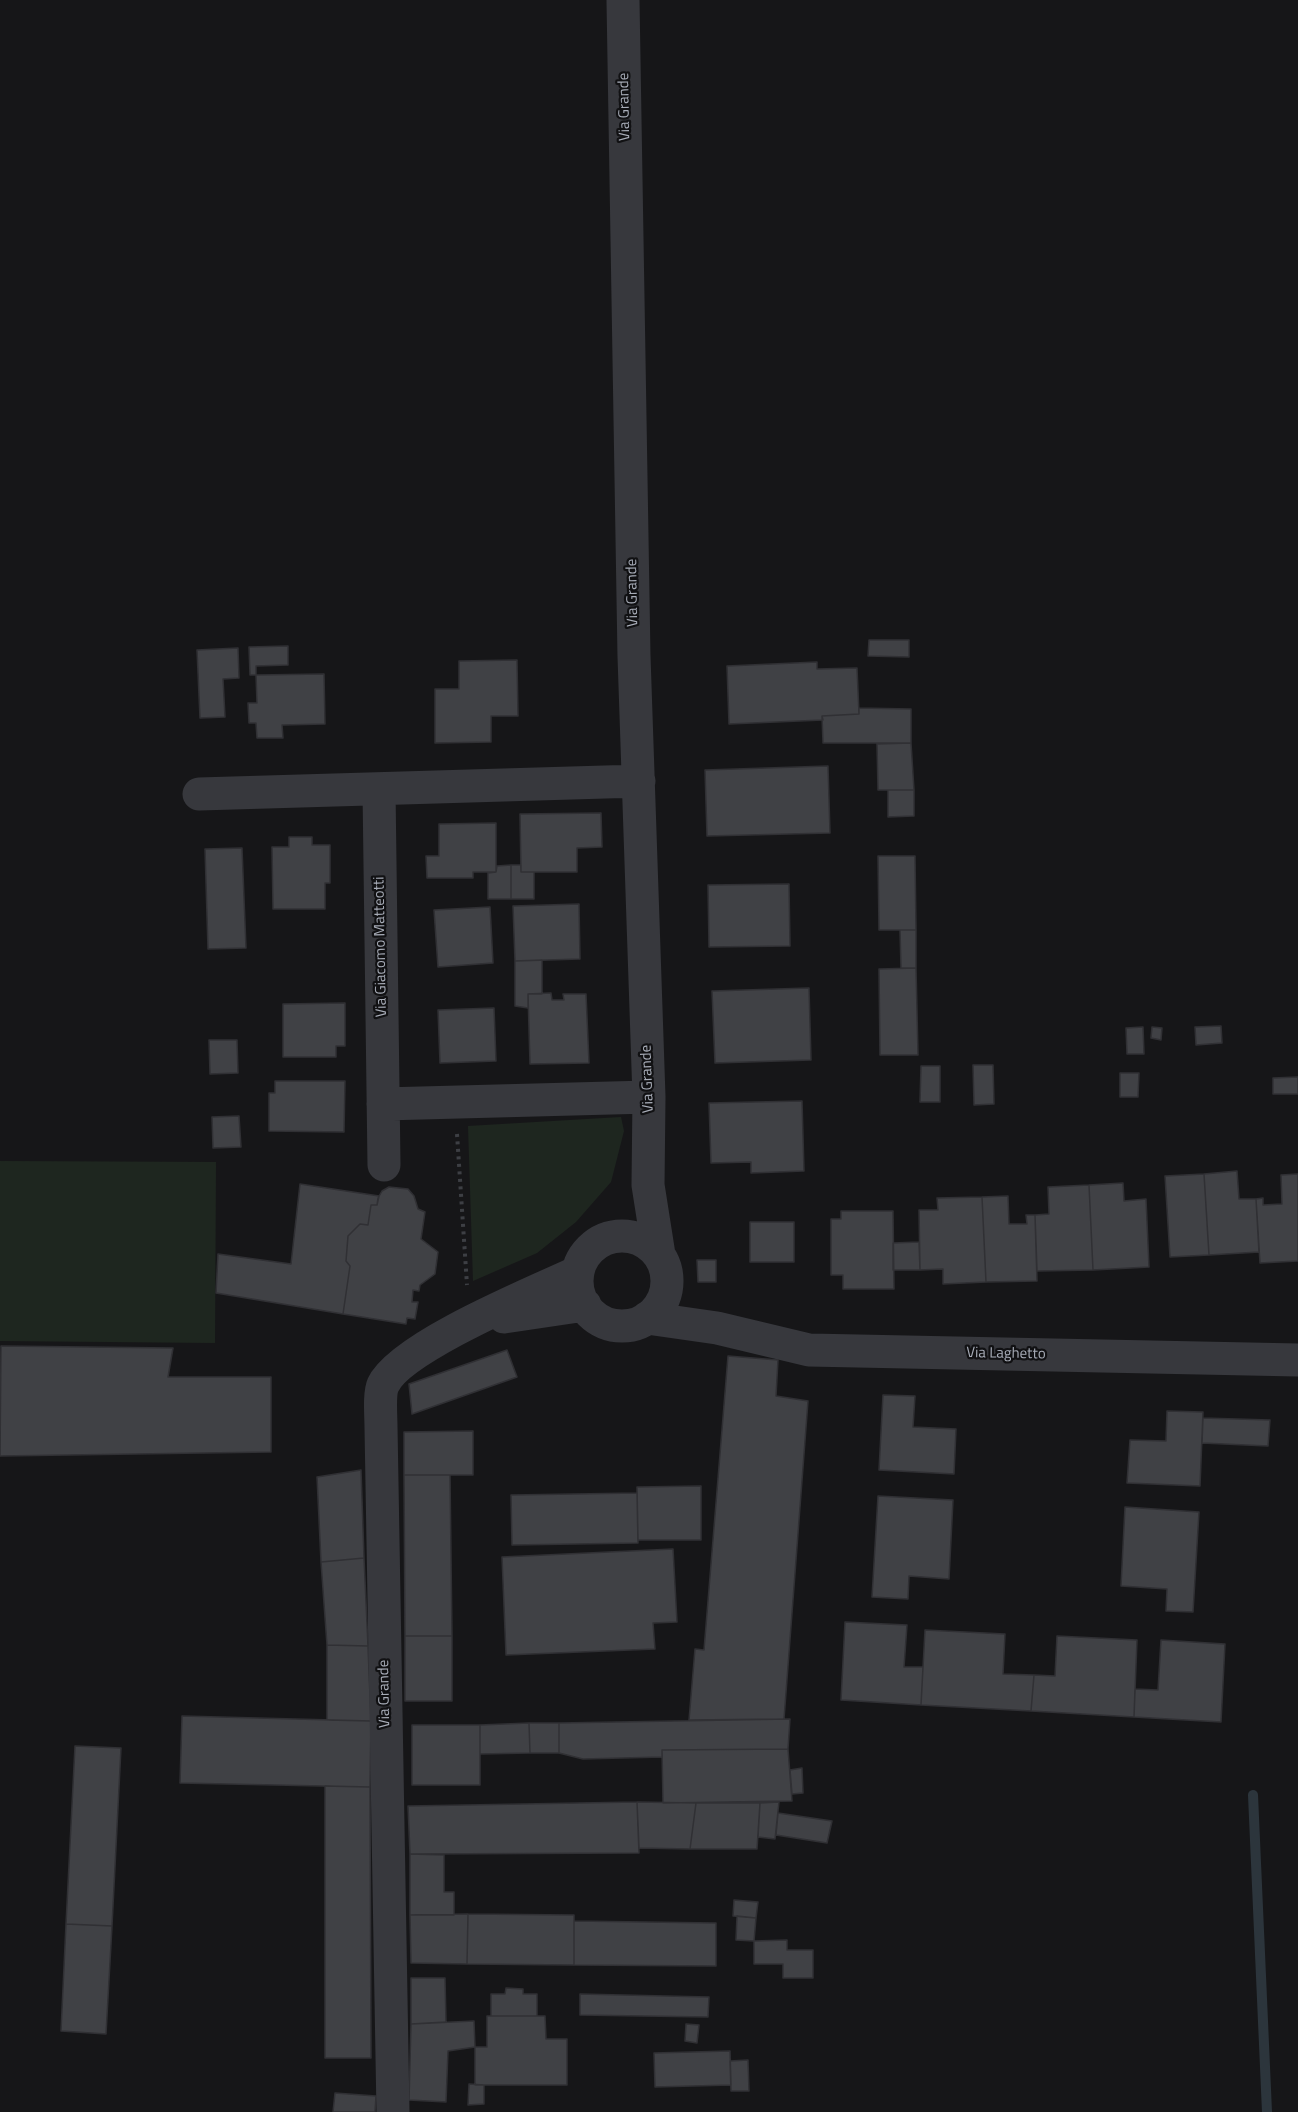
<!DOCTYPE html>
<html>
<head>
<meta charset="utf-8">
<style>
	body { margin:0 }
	canvas { display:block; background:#161618 }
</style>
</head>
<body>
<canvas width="1298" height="2112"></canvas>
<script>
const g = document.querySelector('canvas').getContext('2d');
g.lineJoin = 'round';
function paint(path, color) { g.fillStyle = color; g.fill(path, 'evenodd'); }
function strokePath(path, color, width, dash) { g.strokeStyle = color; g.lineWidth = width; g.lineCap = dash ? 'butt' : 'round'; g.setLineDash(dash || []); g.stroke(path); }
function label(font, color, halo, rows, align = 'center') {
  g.font = font + ' "Titillium Web",sans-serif'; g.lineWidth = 4.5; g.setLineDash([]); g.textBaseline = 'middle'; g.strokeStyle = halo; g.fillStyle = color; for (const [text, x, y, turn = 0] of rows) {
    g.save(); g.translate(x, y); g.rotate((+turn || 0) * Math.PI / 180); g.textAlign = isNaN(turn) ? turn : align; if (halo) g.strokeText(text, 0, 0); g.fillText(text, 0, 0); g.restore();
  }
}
const green = new Path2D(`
	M 621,1117 L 624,1131 L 611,1182 L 576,1222 L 537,1253 L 473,1281 L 468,1126 Z
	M 0,1161 L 216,1162 L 215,1343 L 0,1341 Z`);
const stream = new Path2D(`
	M 1253,1795 L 1267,2112`);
const building = new Path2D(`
	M 869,640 L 909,640 L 909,657 L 868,656 Z
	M 288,646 L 288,665 L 256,666 L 256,675 L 250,675 L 249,647 Z
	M 238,648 L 239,678 L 223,679 L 225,717 L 200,718 L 197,650 Z
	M 517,660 L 518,716 L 491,716 L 491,742 L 435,743 L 435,689 L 459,689 L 459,661 Z
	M 817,662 L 817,669 L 857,668 L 859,714 L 822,716 L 823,720 L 729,724 L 727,666 Z
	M 324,674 L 325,724 L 282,725 L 283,738 L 257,738 L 256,723 L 249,723 L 248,703 L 257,703 L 256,675 Z
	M 859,708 L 911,709 L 911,743 L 823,743 L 822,716 L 859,714 Z
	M 911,743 L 914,790 L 878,790 L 877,744 Z
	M 828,766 L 830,833 L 707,836 L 705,770 Z
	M 888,790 L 914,790 L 914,816 L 888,817 Z
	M 601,813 L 602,847 L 577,848 L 577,872 L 521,872 L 520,814 Z
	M 496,823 L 496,872 L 473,872 L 473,878 L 427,878 L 426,856 L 439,856 L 439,824 Z
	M 289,837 L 312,837 L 312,845 L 330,845 L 330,883 L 325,883 L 325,909 L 273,909 L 272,847 L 289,847 Z
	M 242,848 L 246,948 L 208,949 L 205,849 Z
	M 878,856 L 915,856 L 916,930 L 879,930 Z
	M 511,865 L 511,899 L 488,899 L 488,873 L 496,872 L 497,866 Z
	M 511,865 L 521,865 L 521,872 L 534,872 L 534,899 L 511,899 Z
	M 789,884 L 790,946 L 709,947 L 708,885 Z
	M 579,904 L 580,959 L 515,961 L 513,906 Z
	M 490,907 L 493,963 L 438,967 L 434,910 Z
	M 900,930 L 916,930 L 916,968 L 901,968 Z
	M 542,960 L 542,994 L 528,994 L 528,1008 L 515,1006 L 515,961 Z
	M 916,968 L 918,1055 L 880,1055 L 879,969 Z
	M 809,988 L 811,1060 L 715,1063 L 712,991 Z
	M 551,993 L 552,1000 L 564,1000 L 563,994 L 586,994 L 589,1063 L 530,1064 L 528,994 Z
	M 345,1003 L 345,1046 L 336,1046 L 336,1057 L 283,1057 L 283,1004 Z
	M 494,1008 L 496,1061 L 440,1063 L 438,1010 Z
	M 1221,1026 L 1222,1043 L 1196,1045 L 1195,1027 Z
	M 1143,1027 L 1144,1054 L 1127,1054 L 1126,1028 Z
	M 1152,1027 L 1162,1028 L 1161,1040 L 1151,1038 Z
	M 209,1040 L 237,1040 L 238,1073 L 210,1074 Z
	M 973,1065 L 993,1065 L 994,1104 L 974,1105 Z
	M 921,1066 L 940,1066 L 940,1102 L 920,1102 Z
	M 1120,1073 L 1139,1073 L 1138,1097 L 1120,1097 Z
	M 1298,1077 L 1298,1094 L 1273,1094 L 1273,1078 Z
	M 275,1081 L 345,1081 L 344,1132 L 269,1131 L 269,1093 L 275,1093 Z
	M 802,1101 L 804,1171 L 751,1173 L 751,1162 L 711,1163 L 709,1103 Z
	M 239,1116 L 241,1147 L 213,1148 L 212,1117 Z
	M 1237,1171 L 1239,1199 L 1256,1199 L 1259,1252 L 1209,1255 L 1204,1174 Z
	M 1204,1174 L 1209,1255 L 1170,1257 L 1165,1176 Z
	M 1298,1174 L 1298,1261 L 1260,1263 L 1256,1199 L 1263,1198 L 1263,1205 L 1282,1204 L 1281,1175 Z
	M 1123,1183 L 1124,1201 L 1146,1199 L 1149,1267 L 1093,1270 L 1089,1185 Z
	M 300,1184 L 379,1196 L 377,1205 L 371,1205 L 368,1225 L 360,1224 L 348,1236 L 346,1261 L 350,1266 L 343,1314 L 216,1293 L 218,1254 L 291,1264 Z
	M 1089,1185 L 1093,1270 L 1037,1271 L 1035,1215 L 1049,1214 L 1048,1187 Z
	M 389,1187 L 408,1189 L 414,1196 L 418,1209 L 425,1212 L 421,1239 L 438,1252 L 435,1274 L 420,1285 L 419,1291 L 413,1290 L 412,1302 L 418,1302 L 415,1319 L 407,1318 L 406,1324 L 343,1314 L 350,1266 L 346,1261 L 348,1236 L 360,1224 L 368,1225 L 371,1205 L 377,1205 L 378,1198 L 382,1191 Z
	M 1008,1196 L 1009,1224 L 1027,1224 L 1026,1215 L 1035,1215 L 1037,1281 L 986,1282 L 982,1197 Z
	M 982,1197 L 986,1282 L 943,1284 L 943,1269 L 920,1270 L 919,1210 L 938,1210 L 937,1198 Z
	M 841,1211 L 893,1211 L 894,1289 L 843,1289 L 843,1275 L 831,1275 L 831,1219 L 841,1219 Z
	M 750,1222 L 794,1222 L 794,1262 L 750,1262 Z
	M 919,1242 L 920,1270 L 893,1270 L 893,1243 Z
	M 697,1260 L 716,1260 L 716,1282 L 698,1282 Z
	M 1,1346 L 173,1348 L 168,1377 L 271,1377 L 271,1452 L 0,1456 Z
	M 507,1350 L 517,1377 L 412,1414 L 409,1384 Z
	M 728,1356 L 778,1360 L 776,1396 L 808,1401 L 784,1719 L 689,1720 L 695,1649 L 704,1650 Z
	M 883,1395 L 915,1396 L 913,1427 L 956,1429 L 954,1474 L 879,1470 Z
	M 1167,1411 L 1203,1412 L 1200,1486 L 1127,1483 L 1130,1440 L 1166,1441 Z
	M 1203,1418 L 1270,1420 L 1268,1446 L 1202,1443 Z
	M 473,1431 L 473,1475 L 404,1475 L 404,1432 Z
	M 361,1470 L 364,1558 L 321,1562 L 317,1477 Z
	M 404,1475 L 450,1475 L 452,1636 L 405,1636 Z
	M 701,1486 L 701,1540 L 638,1540 L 637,1487 Z
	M 637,1493 L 638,1543 L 512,1545 L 511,1495 Z
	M 878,1496 L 953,1500 L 949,1579 L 909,1576 L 908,1599 L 872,1597 Z
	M 1125,1507 L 1199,1512 L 1193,1612 L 1166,1611 L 1167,1589 L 1121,1586 Z
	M 673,1549 L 677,1622 L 653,1623 L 655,1649 L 506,1655 L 502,1557 Z
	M 364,1558 L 368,1646 L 327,1645 L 321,1562 Z
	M 845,1622 L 907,1625 L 904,1667 L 923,1667 L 921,1705 L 841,1700 Z
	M 925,1630 L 1005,1634 L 1003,1674 L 1034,1675 L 1031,1711 L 921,1705 Z
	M 405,1636 L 452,1636 L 452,1701 L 405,1701 Z
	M 1057,1636 L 1137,1640 L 1134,1717 L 1031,1711 L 1034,1675 L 1055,1676 Z
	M 1161,1640 L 1225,1644 L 1221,1722 L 1134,1717 L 1135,1689 L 1158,1690 Z
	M 327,1645 L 368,1646 L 371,1721 L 327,1720 Z
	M 182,1716 L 371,1721 L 370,1787 L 180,1783 Z
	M 790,1719 L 788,1749 L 662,1750 L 662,1757 L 583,1759 L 559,1753 L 559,1723 Z
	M 529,1723 L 530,1753 L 480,1754 L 480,1725 Z
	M 529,1723 L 559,1723 L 559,1753 L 530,1753 Z
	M 412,1725 L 480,1725 L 480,1785 L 412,1785 Z
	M 75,1746 L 121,1748 L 112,1926 L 66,1924 Z
	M 788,1749 L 792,1801 L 663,1803 L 662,1750 Z
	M 802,1768 L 803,1793 L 792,1794 L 790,1770 Z
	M 325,1786 L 370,1787 L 371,2058 L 325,2058 Z
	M 637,1802 L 696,1803 L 690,1849 L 639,1848 Z
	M 637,1802 L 639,1853 L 410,1854 L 408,1806 Z
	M 779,1802 L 775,1839 L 758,1837 L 760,1803 Z
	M 696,1803 L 760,1803 L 757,1849 L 690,1849 Z
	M 778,1813 L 832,1821 L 827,1843 L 776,1835 Z
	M 410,1854 L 444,1855 L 444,1892 L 454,1892 L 454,1915 L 410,1915 Z
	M 734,1900 L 758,1902 L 756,1918 L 733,1916 Z
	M 468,1914 L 574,1915 L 574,1965 L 467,1964 Z
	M 468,1914 L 467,1964 L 411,1963 L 410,1915 Z
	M 737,1916 L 756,1918 L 754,1941 L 736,1940 Z
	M 574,1921 L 716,1923 L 716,1966 L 574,1965 Z
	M 66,1924 L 112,1926 L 106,2034 L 61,2031 Z
	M 787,1940 L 787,1950 L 813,1950 L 813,1978 L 783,1978 L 783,1964 L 754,1964 L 754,1941 Z
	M 411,1978 L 445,1978 L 446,2022 L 411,2024 Z
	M 506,1988 L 523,1989 L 523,1994 L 537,1994 L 537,2016 L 491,2016 L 491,1994 L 505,1994 Z
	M 580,1994 L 709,1997 L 708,2017 L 580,2015 Z
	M 487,2016 L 545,2016 L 546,2039 L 567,2039 L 567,2085 L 475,2085 L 475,2047 L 487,2047 Z
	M 474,2021 L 475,2047 L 448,2051 L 446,2102 L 409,2100 L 411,2024 Z
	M 686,2024 L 699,2025 L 697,2043 L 685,2041 Z
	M 730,2051 L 731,2085 L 655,2087 L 654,2053 Z
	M 748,2060 L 749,2091 L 731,2091 L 730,2061 Z
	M 469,2084 L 484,2085 L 484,2104 L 468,2105 Z
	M 335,2093 L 376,2096 L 375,2112 L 333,2112 Z`);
const path = new Path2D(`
	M 457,1134 L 467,1285`);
const minor = new Path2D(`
	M 623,0 L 634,656 L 649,1097 L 648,1185 L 659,1255
	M 379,789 L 384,1165
	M 199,794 L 639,781
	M 383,1104 L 649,1097
	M577 1281a45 45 0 1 1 90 0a45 45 0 1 1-90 0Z
	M 504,1317 L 585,1305
	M 647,1318 L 717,1328 L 809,1350 L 1298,1360
	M 393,2112 L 381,1427 C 381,1417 379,1394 383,1385 C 400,1347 537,1291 578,1272`);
const streetNames = [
	["Via Grande",625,107,-91],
	["Via Grande",633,593,-91],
	["Via Giacomo Matteotti",381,947,-91],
	["Via Grande",648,1079,-92],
	["Via Laghetto",1006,1354,1],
	["Via Grande",385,1694,-91]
];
paint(green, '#1e261f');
strokePath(stream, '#2c353c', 10);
paint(building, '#404145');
strokePath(building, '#303034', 1.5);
strokePath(path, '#3d3f44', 4, [3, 4.5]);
strokePath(minor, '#37383d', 33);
label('15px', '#a8adb8', '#111113', streetNames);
</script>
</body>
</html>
